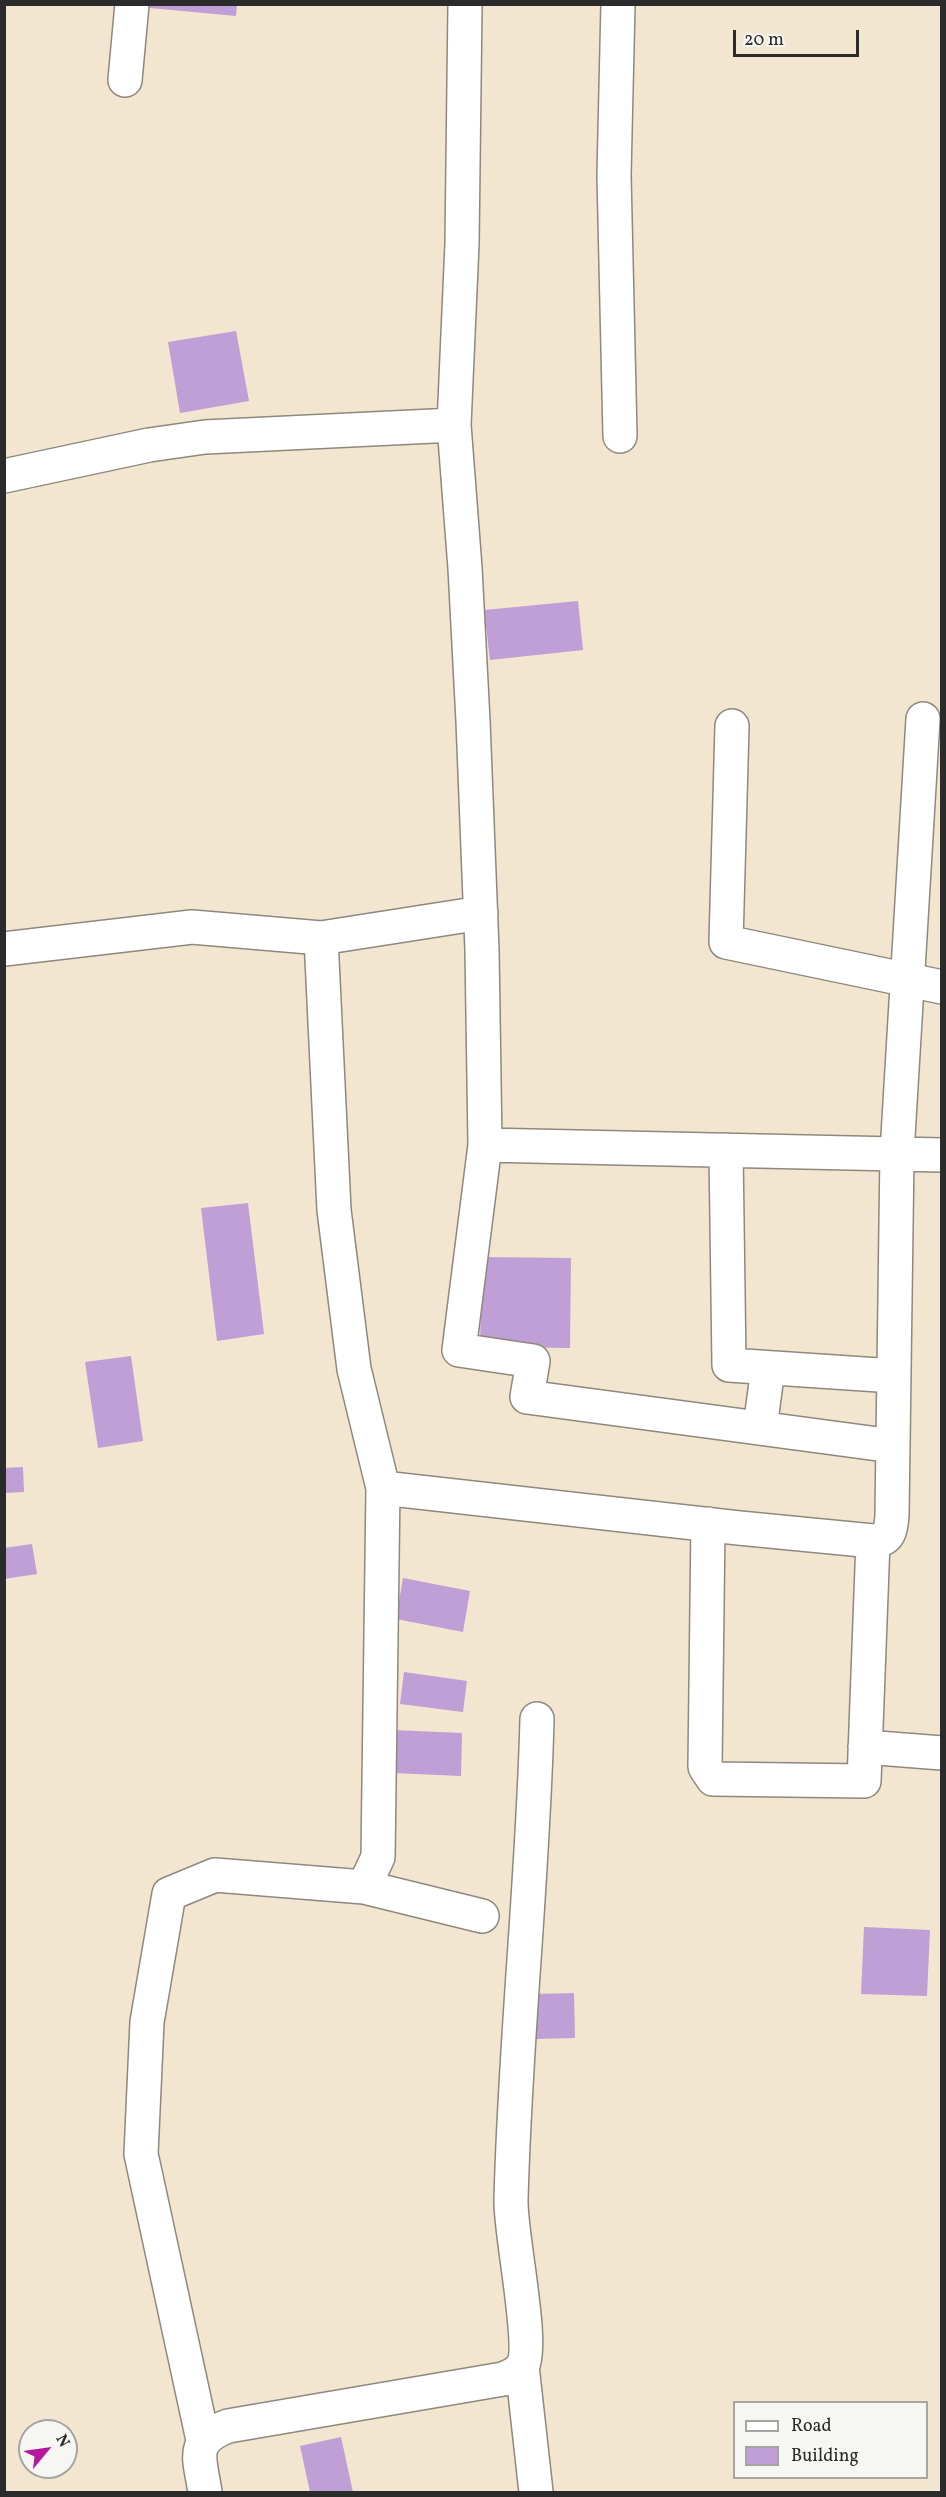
<!DOCTYPE html>
<html>
<head>
<meta charset="utf-8">
<style>
	body { margin:0 }
	#map { position:relative; width:946px; height:2497px; overflow:hidden; background:#f2e6d1; font-family:Vollkorn,serif }
	canvas { display:block }
	.frame { position:absolute; inset:0; border:6px solid #2b2b2b; pointer-events:none }
	.legend { position:absolute; left:733px; top:2401px; width:195px; height:78px; box-sizing:border-box; background:#f6f6f2; border:2px solid #a5a5a2; margin:0; padding:8px 10px; list-style:none; font-size:18px; color:#2b2b2b }
	.legend li { display:flex; align-items:center; gap:12px; height:30px }
	.legend b { width:30px; border:2px solid #a5a5a2 }
	.north { position:absolute; left:18px; top:2419px; width:60px; height:60px; box-sizing:border-box; background:#f6f6f2; border:2px solid #a5a5a2; border-radius:50%; rotate:61deg; font-size:16px; font-weight:700; line-height:24px; text-align:center; color:#2b2b2b }
	.north::after { content:''; display:block; margin:auto; width:21px; height:27px; background:#b5179e; clip-path:polygon(50% 0,100% 100%,50% 72%,0 100%) }
	.scale { position:absolute; left:733px; top:30px; width:126px; height:27px; box-sizing:border-box; border:3px solid #2b2b2b; border-top:0; padding-left:8px; font-size:18px; line-height:21px; white-space:nowrap; color:#2b2b2b; -webkit-text-stroke:4px #f6f6f2; paint-order:stroke }
</style>
</head>
<body>
<div id="map">
<canvas width="946" height="2497"></canvas>
<div class="frame"></div>
<ul class="legend">
<li><b style="height:8px;background:#fff"></b>Road</li>
<li><b style="height:16px;background:#c09ed6"></b>Building</li>
</ul>
<div class="north">N</div>
<div class="scale">20 m</div>
</div>
<script>
const g = document.querySelector('canvas').getContext('2d');
g.lineJoin = 'round';
function paint(path, color) { g.fillStyle = color; g.fill(path, 'evenodd'); }
function strokePath(path, color, width, dash) { g.strokeStyle = color; g.lineWidth = width; g.lineCap = dash ? 'butt' : 'round'; g.setLineDash(dash || []); g.stroke(path); }
const building = new Path2D(`
	M 139,4 L 237,4 L 236,16 L 139,7 Z
	M 236,331 L 249,401 L 180,413 L 168,342 Z
	M 578,601 L 583,650 L 490,660 L 484,610 Z
	M 248,1203 L 264,1334 L 217,1341 L 201,1208 Z
	M 482,1257 L 571,1258 L 570,1348 L 480,1347 Z
	M 131,1356 L 143,1441 L 98,1448 L 85,1362 Z
	M 23,1467 L 24,1492 L 4,1493 L 4,1468 Z
	M 32,1544 L 37,1574 L 4,1579 L 4,1548 Z
	M 403,1578 L 470,1591 L 463,1632 L 396,1619 Z
	M 404,1672 L 467,1681 L 463,1712 L 400,1704 Z
	M 393,1730 L 462,1733 L 461,1776 L 392,1773 Z
	M 864,1927 L 930,1930 L 927,1996 L 861,1994 Z
	M 574,1993 L 575,2038 L 536,2039 L 535,1994 Z
	M 341,2437 L 353,2492 L 310,2492 L 300,2446 Z`);
const minor = new Path2D(`
	M 465,4 L 462,244 L 454,425 L 465,568 L 473,721 L 482,950 L 485,1145 L 459,1350 L 533,1361 L 527,1397 L 893,1446
	M 618,4 L 614,175 L 620,436
	M 125,80 L 132,4
	M 4,476 L 149,445 L 205,437 L 454,425
	M 732,726 L 726,942 L 942,987
	M 321,938 L 334,1210 L 354,1369 L 383,1488 L 378,1857 L 364,1887
	M 4,949 L 192,927 L 321,938 L 481,913
	M 485,1145 L 942,1155
	M 726,1150 L 729,1365 L 894,1376
	M 760,1428 L 768,1368
	M 383,1488 L 739,1528 L 873,1541 C 890,1540 891,1530 892,1515 L 897,1153 L 923,719
	M 708,1524 L 705,1767 L 713,1779 L 864,1781 L 873,1541
	M 865,1747 L 942,1753
	M 522,2366 L 536,2492
	M 203,2440 L 141,2154 L 147,2022 L 169,1894 L 215,1875 L 364,1887 L 482,1916
	M 205,2492 C 200,2458 189,2441 228,2426 L 503,2379 C 510,2376 517,2374 522,2367 C 535,2347 510,2233 511,2200 C 515,2040 533,1880 537,1719`);
paint(building, '#c09ed6');
strokePath(minor, '#8e887e', 36);
strokePath(minor, '#fff', 33);
</script>
</body>
</html>
